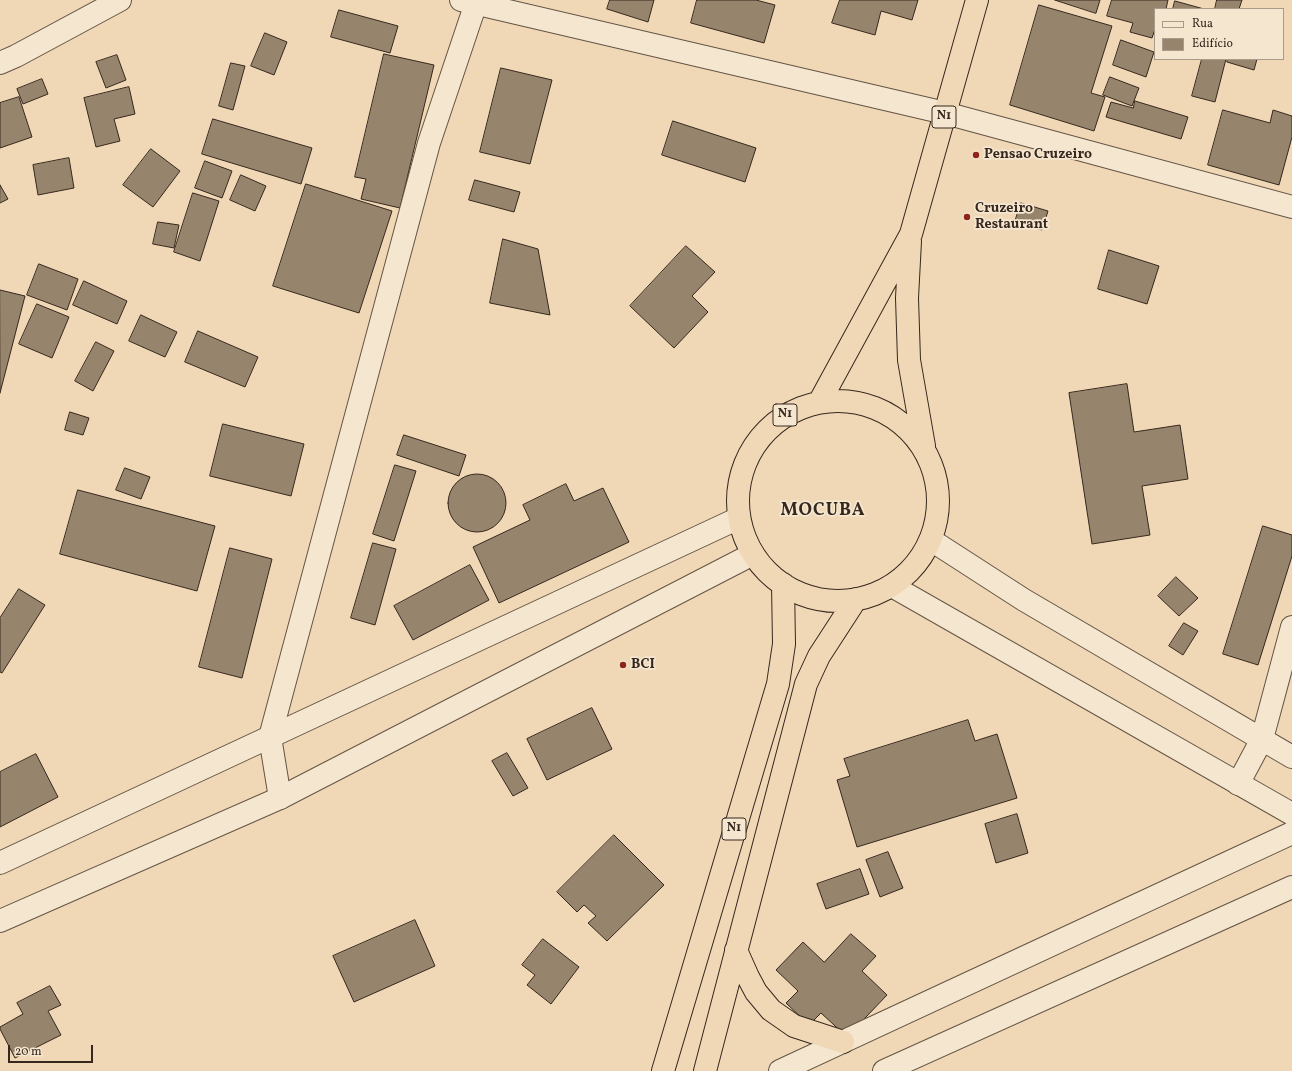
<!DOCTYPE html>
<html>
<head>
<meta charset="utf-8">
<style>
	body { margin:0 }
	#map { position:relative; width:1292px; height:1071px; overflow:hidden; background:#f0d8b6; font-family:Vollkorn,serif }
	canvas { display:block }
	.legend { position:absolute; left:1154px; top:8px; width:130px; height:52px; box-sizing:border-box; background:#f5e6d0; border:1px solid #a99a89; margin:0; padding:5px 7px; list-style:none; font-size:12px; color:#36281e }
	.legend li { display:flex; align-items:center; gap:8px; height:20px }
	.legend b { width:20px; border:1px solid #a99a89 }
	.scale { position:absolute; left:8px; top:1045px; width:85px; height:18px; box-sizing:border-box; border:2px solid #36281e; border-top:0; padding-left:5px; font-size:12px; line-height:14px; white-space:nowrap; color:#36281e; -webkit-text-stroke:3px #f5e6d0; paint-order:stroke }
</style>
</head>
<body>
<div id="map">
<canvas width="1292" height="1071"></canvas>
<ul class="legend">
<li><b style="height:5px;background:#f5e6d0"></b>Rua</li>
<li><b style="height:11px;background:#97846d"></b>Edifício</li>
</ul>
<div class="scale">20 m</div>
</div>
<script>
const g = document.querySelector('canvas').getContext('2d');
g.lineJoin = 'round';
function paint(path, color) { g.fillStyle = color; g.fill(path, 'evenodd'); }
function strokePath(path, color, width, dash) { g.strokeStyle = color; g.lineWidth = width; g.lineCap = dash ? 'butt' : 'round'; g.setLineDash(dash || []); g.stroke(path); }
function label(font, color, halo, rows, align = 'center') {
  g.font = font + ' Vollkorn,serif'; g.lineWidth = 3.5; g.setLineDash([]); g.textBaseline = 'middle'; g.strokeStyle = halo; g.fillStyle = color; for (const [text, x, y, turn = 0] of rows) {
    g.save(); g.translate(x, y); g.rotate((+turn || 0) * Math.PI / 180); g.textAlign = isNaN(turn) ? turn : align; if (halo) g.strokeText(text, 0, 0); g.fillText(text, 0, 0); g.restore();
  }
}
const building = new Path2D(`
	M 610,0 L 654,0 L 648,22 L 607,9 Z
	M 697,0 L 756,0 L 775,5 L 764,43 L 691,23 Z
	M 840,0 L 918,0 L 912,20 L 881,11 L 875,35 L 832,23 Z
	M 1055,0 L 1100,0 L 1096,13 Z
	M 1112,0 L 1168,0 L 1166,9 L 1155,9 L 1155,29 L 1152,38 L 1130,32 L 1133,23 L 1107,16 Z
	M 1217,0 L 1242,0 L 1239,9 L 1215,9 Z
	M 1175,1 L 1204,9 L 1173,9 Z
	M 1039,5 L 1112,26 L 1091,93 L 1105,97 L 1094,131 L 1010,105 Z
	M 339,10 L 398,26 L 390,53 L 331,37 Z
	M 265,33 L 287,42 L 274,75 L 251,66 Z
	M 1121,40 L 1154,52 L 1146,77 L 1113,65 Z
	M 384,54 L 434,65 L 400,208 L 361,199 L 366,179 L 355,177 Z
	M 117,55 L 126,80 L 106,88 L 96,62 Z
	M 1202,59 L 1226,59 L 1215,102 L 1192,96 Z
	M 1228,59 L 1257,59 L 1254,70 L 1227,62 Z
	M 231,63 L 245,66 L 233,110 L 219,106 Z
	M 501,68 L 552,80 L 530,164 L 480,152 Z
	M 1110,77 L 1139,88 L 1132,106 L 1103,95 Z
	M 42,79 L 48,94 L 23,104 L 17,89 Z
	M 129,87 L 135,114 L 114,119 L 120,141 L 96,147 L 84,98 Z
	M 19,97 L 32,137 L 0,148 L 0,103 Z
	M 1135,101 L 1188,117 L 1181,139 L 1106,117 L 1111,102 L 1133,108 Z
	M 1223,110 L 1270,123 L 1273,110 L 1292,116 L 1292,137 L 1279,185 L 1208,165 Z
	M 213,119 L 312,148 L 301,184 L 202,154 Z
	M 673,121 L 756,148 L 745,182 L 662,155 Z
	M 151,149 L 180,171 L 153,207 L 123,185 Z
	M 69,158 L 74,188 L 38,195 L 33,165 Z
	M 205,161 L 232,171 L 222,198 L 195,188 Z
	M 241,175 L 266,186 L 255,211 L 230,200 Z
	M 475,180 L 520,192 L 514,212 L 469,200 Z
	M 306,184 L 392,211 L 359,313 L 273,286 Z
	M 0,185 L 8,199 L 0,203 Z
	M 193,193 L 219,201 L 200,261 L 174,252 Z
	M 1021,203 L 1048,211 L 1042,230 L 1015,222 Z
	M 158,222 L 179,225 L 174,248 L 153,244 Z
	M 503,239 L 538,249 L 550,315 L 490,303 Z
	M 686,246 L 715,272 L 692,296 L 708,312 L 674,348 L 630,306 Z
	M 1109,250 L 1159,266 L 1147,304 L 1098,289 Z
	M 39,264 L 78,279 L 67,310 L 27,295 Z
	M 84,281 L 127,301 L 117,324 L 73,305 Z
	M 0,290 L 25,296 L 0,393 Z
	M 37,304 L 69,317 L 52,358 L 19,344 Z
	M 141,315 L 177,332 L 165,357 L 129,341 Z
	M 198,331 L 258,357 L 245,387 L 185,362 Z
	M 96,342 L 114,351 L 93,391 L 75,381 Z
	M 1127,384 L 1134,432 L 1180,425 L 1188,479 L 1142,486 L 1150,535 L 1092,544 L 1069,393 Z
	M 70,412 L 89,418 L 83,435 L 65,430 Z
	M 223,424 L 304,444 L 291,496 L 210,476 Z
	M 404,435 L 466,455 L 459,476 L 397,455 Z
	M 395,465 L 416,471 L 394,541 L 373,534 Z
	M 125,468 L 150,477 L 141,499 L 116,490 Z
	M448 503a29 29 0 1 1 58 0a29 29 0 1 1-58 0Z
	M 566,484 L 574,501 L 603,488 L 629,542 L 499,603 L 473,547 L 530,520 L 523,505 Z
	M 78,490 L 215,526 L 197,591 L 60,554 Z
	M 1263,526 L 1292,535 L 1292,556 L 1258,665 L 1223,654 Z
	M 373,543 L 396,549 L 375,625 L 351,618 Z
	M 230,548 L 272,559 L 242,678 L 199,667 Z
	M 470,565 L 489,600 L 413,640 L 394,606 Z
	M 1176,577 L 1198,598 L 1179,616 L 1158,596 Z
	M 19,589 L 45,605 L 2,673 L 0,672 L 0,618 Z
	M 1184,623 L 1198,631 L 1183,655 L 1169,646 Z
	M 592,708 L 612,749 L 547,780 L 527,739 Z
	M 968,720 L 975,741 L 997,734 L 1017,798 L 857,847 L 837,780 L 850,776 L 844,759 Z
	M 507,753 L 528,788 L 513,796 L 492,761 Z
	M 36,754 L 58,797 L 0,827 L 0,772 Z
	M 1017,814 L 1028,853 L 996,863 L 985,824 Z
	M 614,835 L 664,885 L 607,941 L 588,923 L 596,916 L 584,905 L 577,912 L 557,892 Z
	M 888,852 L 903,888 L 880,897 L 866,860 Z
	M 860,869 L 869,894 L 826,909 L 817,884 Z
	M 415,920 L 435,966 L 354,1002 L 333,956 Z
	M 851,934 L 876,956 L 862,971 L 887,995 L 847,1037 L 821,1013 L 809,1025 L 786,1003 L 798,991 L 776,970 L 803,942 L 824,962 Z
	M 543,939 L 579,967 L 551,1004 L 527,985 L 535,975 L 522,965 Z
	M 50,986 L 61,1005 L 48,1011 L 61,1035 L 15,1058 L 0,1029 L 0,1027 L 23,1014 L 17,1003 Z`);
const minor = new Path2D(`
	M 945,113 L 1292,207
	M 1238,784 L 1262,739 L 1292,627
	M 280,798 L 270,737 L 429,143 L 477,0`);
const tertiary = new Path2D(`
	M 461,0 L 945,113
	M 0,63 L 16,56 L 120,0
	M 931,540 L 1024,600 L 1292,757
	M 892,586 L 1292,814
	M 0,863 L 739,518
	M 0,921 L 280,798 L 753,554
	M 780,1071 L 1292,833
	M 884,1071 L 1292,887`);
const trunk = new Path2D(`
	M 910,241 L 907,298 L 909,360 L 924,446
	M 820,401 L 911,234 L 977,0
	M738 501a100 100 0 1 1 200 0a100 100 0 1 1-200 0Z
	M 736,950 L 748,977 L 756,992 L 771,1010 L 794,1026 L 843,1042
	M 663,1071 L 778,684 L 784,644 L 783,584
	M 705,1071 L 806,684 L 819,656 L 856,599`);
const markers = [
	[976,155,4,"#8f2418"],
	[967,217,4,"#8f2418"],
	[623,665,4,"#8f2418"]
];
const shields = [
	[944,117,24],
	[785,415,24],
	[734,829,24]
];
const shieldNames = [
	["N1",944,117],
	["N1",785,415],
	["N1",734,829]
];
const poiNames = [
	["Pensao Cruzeiro",984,155],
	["Cruzeiro",975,209],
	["Restaurant",975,225],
	["BCI",631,665]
];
const districtNames = [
	["MOCUBA",823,512]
];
paint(building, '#97846d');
strokePath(building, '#36281e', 1);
strokePath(minor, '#645444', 24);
strokePath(tertiary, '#645444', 24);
strokePath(trunk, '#36281e', 24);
strokePath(minor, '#f5e6d0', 22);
strokePath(tertiary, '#f5e6d0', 22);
strokePath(trunk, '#f0d8b6', 22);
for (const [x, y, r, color] of markers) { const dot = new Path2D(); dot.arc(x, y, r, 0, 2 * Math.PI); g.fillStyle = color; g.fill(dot); strokePath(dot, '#f5e6d0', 1.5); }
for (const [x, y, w] of shields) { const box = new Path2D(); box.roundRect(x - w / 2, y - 11, w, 22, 3); g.fillStyle = '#f5e6d0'; g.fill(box); strokePath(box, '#36281e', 1); }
label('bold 13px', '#36281e', null, shieldNames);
label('bold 14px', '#36281e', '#f5e6d0', poiNames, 'left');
g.letterSpacing = '1px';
label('bold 18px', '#36281e', '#f5e6d0', districtNames);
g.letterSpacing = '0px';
</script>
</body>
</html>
